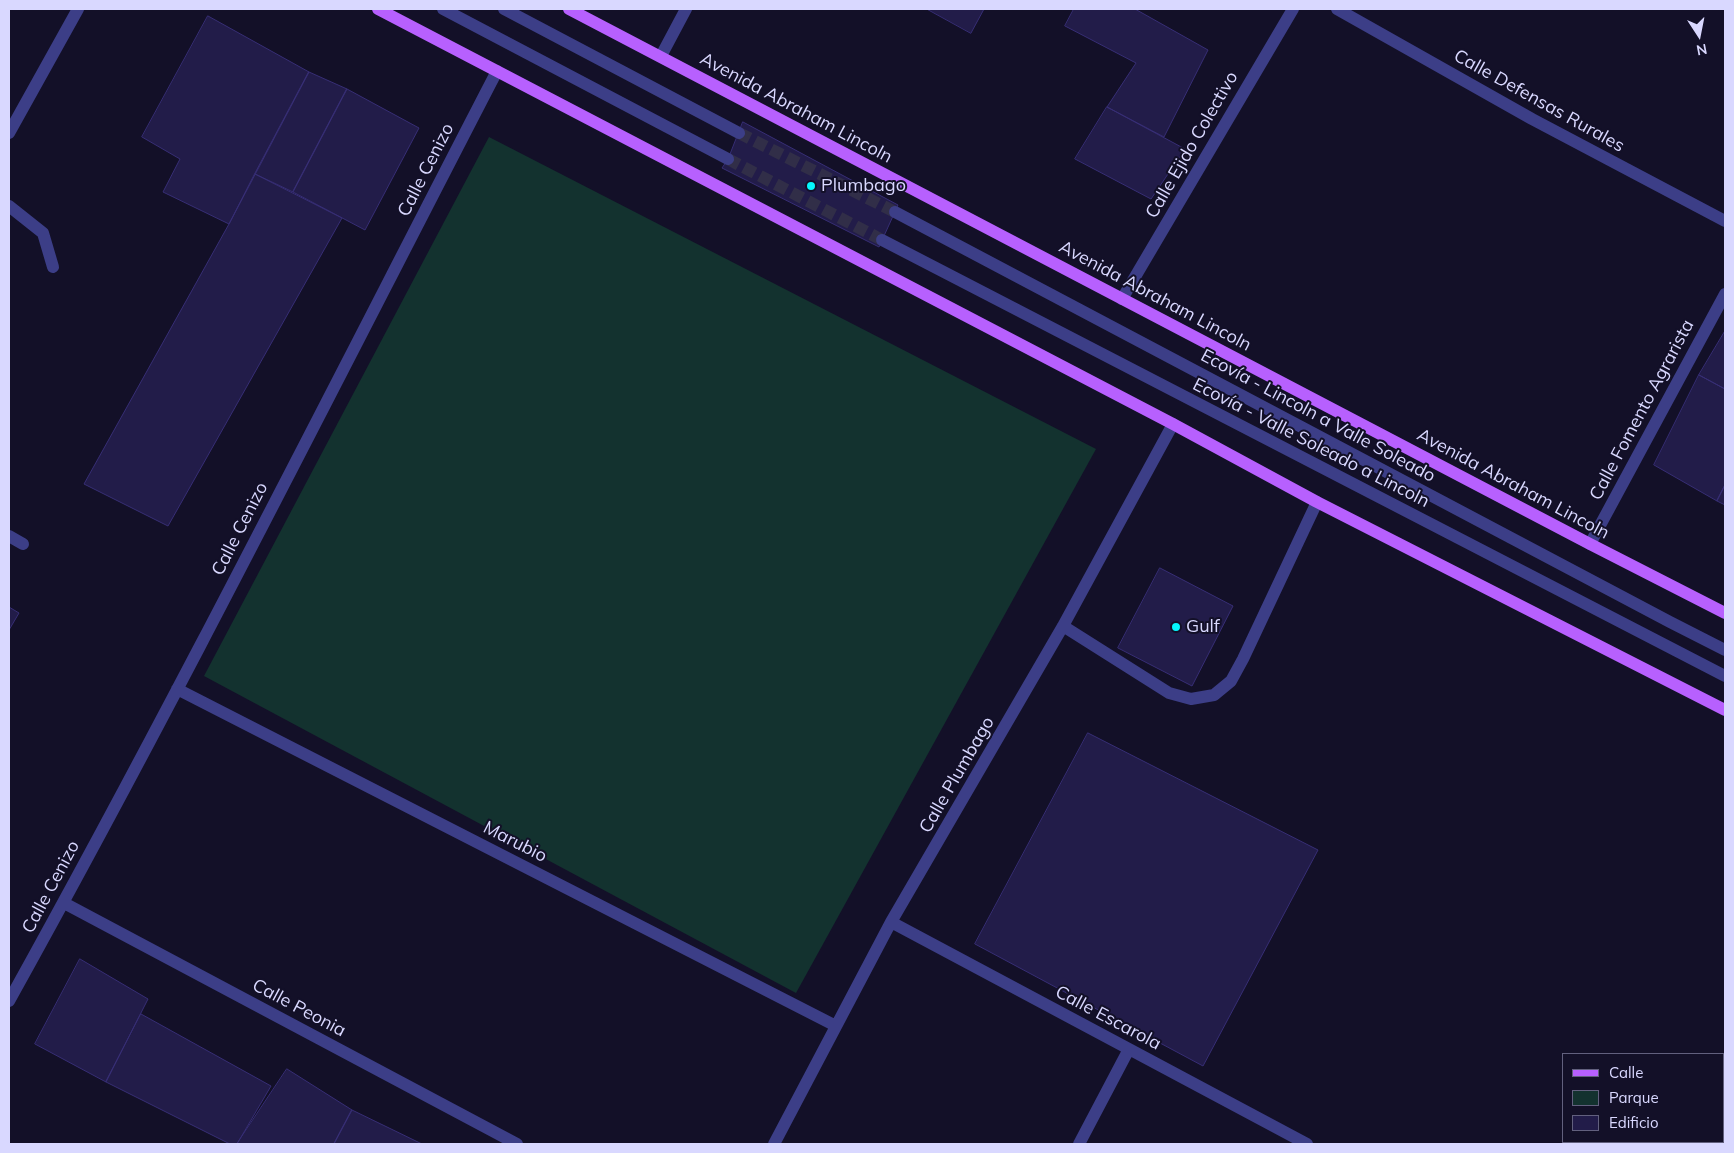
<!DOCTYPE html>
<html>
<head>
<meta charset="utf-8">
<style>
	body { margin:0 }
	#map { position:relative; width:1734px; height:1153px; overflow:hidden; background:#131028; font-family:Mulish,sans-serif }
	canvas { display:block }
	.frame { position:absolute; inset:0; border:10px solid #d9d8ff; pointer-events:none }
	.legend { position:absolute; left:1562px; top:1053px; width:162px; height:90px; box-sizing:border-box; background:#131028; border:1px solid #62607e; margin:0; padding:6px 9px; list-style:none; font-size:15px; color:#d9d8ff }
	.legend li { display:flex; align-items:center; gap:10px; height:25px }
	.legend b { width:25px; border:1px solid #62607e }
	.north { position:absolute; left:1674px; top:10px; width:50px; height:50px; -webkit-text-stroke:4px #131028; paint-order:stroke; rotate:169deg; font-size:14px; font-weight:700; line-height:20px; text-align:center; color:#d9d8ff }
	.north::after { content:''; display:block; margin:auto; width:18px; height:22px; background:#d9d8ff; clip-path:polygon(50% 0,100% 100%,50% 72%,0 100%) }
</style>
</head>
<body>
<div id="map">
<canvas width="1734" height="1153"></canvas>
<div class="frame"></div>
<ul class="legend">
<li><b style="height:6px;background:#b760fe"></b>Calle</li>
<li><b style="height:14px;background:#13322f"></b>Parque</li>
<li><b style="height:14px;background:#221c49"></b>Edificio</li>
</ul>
<div class="north">N</div>
</div>
<script>
const g = document.querySelector('canvas').getContext('2d');
g.lineJoin = 'round';
function paint(path, color) { g.fillStyle = color; g.fill(path, 'evenodd'); }
function strokePath(path, color, width, dash) { g.strokeStyle = color; g.lineWidth = width; g.lineCap = dash ? 'butt' : 'round'; g.setLineDash(dash || []); g.stroke(path); }
function label(font, color, halo, rows, align = 'center') {
  g.font = font + ' Mulish,sans-serif'; g.lineWidth = 4; g.setLineDash([]); g.textBaseline = 'middle'; g.strokeStyle = halo; g.fillStyle = color; for (const [text, x, y, turn = 0] of rows) {
    g.save(); g.translate(x, y); g.rotate((+turn || 0) * Math.PI / 180); g.textAlign = isNaN(turn) ? turn : align; if (halo) g.strokeText(text, 0, 0); g.fillText(text, 0, 0); g.restore();
  }
}
const green = new Path2D(`
	M 489,137 L 1096,449 L 796,993 L 204,676 Z`);
const building = new Path2D(`
	M 927,9 L 984,9 L 971,33 Z
	M 1074,9 L 1135,9 L 1208,50 L 1164,137 L 1107,107 L 1136,63 L 1065,26 Z
	M 208,16 L 309,72 L 229,224 L 163,192 L 180,159 L 142,137 Z
	M 309,72 L 347,89 L 293,192 L 255,174 Z
	M 347,89 L 419,128 L 365,230 L 293,192 Z
	M 1107,107 L 1185,149 L 1151,199 L 1075,159 Z
	M 743,122 L 898,205 L 879,247 L 722,168 L 728,159 Z
	M 255,174 L 342,218 L 168,526 L 84,484 L 229,224 Z
	M 1725,331 L 1725,389 L 1699,375 Z
	M 1699,375 L 1725,389 L 1725,485 L 1717,501 L 1654,465 Z
	M 1725,485 L 1725,505 L 1717,501 Z
	M 1160,568 L 1233,606 L 1192,686 L 1118,648 Z
	M 9,607 L 19,613 L 9,630 Z
	M 1088,733 L 1318,850 L 1203,1066 L 975,944 Z
	M 80,959 L 148,999 L 106,1082 L 35,1044 Z
	M 141,1014 L 271,1086 L 237,1144 L 230,1144 L 106,1082 Z
	M 287,1069 L 352,1110 L 334,1144 L 237,1144 Z
	M 352,1110 L 422,1144 L 334,1144 Z`);
const minorTunnel = new Path2D(`
	M 739,133 L 895,212
	M 728,159 L 882,240`);
const minor = new Path2D(`
	M 443,9 L 728,159
	M 504,9 L 739,133
	M 1337,9 L 1532,119 L 1725,221
	M 661,56 L 686,9
	M 9,133 L 78,9
	M 9,206 L 43,233 L 53,267
	M 895,212 L 1670,622 L 1725,650
	M 882,240 L 1725,676
	M 1122,299 L 1293,9
	M 9,536 L 23,544
	M 1590,544 L 1725,294
	M 1063,626 L 1169,693 L 1191,699 L 1214,695 L 1231,681 L 1243,659 L 1317,502
	M 177,689 L 836,1026
	M 64,903 L 517,1144
	M 891,922 L 1307,1144
	M 9,1001 C 179,695 336,382 497,71
	M 1723,1079 L 1725,1075
	M 774,1144 L 891,922 L 1063,626 L 1173,424
	M 1079,1144 L 1129,1049
	M 1686,1144 L 1688,1142`);
const major = new Path2D(`
	M 378,9 L 1173,424 L 1317,502 L 1725,710
	M 569,9 L 1590,544 L 1725,613`);
const markers = [
	[811,186,5,"#05f6fd"],
	[1176,627,5,"#05f6fd"]
];
const streetNames = [
	["Calle Defensas Rurales",1539,101,29],
	["Avenida Abraham Lincoln",796,108,28],
	["Calle Ejido Colectivo",1192,145,-60],
	["Calle Cenizo",426,170,-63],
	["Avenida Abraham Lincoln",1155,296,28],
	["Calle Fomento Agrarista",1642,410,-62],
	["Ecovía - Lincoln a Valle Soleado",1318,416,28],
	["Ecovía - Valle Soleado a Lincoln",1311,443,27],
	["Avenida Abraham Lincoln",1513,484,28],
	["Calle Cenizo",240,529,-63],
	["Calle Plumbago",957,775,-60],
	["Marubio",515,842,27],
	["Calle Cenizo",51,887,-62],
	["Calle Peonia",299,1008,28],
	["Calle Escarola",1108,1018,28]
];
const poiNames = [
	["Plumbago",821,186],
	["Gulf",1186,627]
];
paint(green, '#13322f');
paint(building, '#221c49');
strokePath(building, '#372e75', 1);
strokePath(minorTunnel, '#312e48', 12, [12, 6]);
strokePath(minor, '#3c3e87', 12);
strokePath(major, '#b760fe', 12);
for (const [x, y, r, color] of markers) { const dot = new Path2D(); dot.arc(x, y, r, 0, 2 * Math.PI); g.fillStyle = color; g.fill(dot); strokePath(dot, '#131028', 2); }
label('18px', '#d9d8ff', '#131028', streetNames);
label('18px', '#d9d8ff', '#131028', poiNames, 'left');
</script>
</body>
</html>
